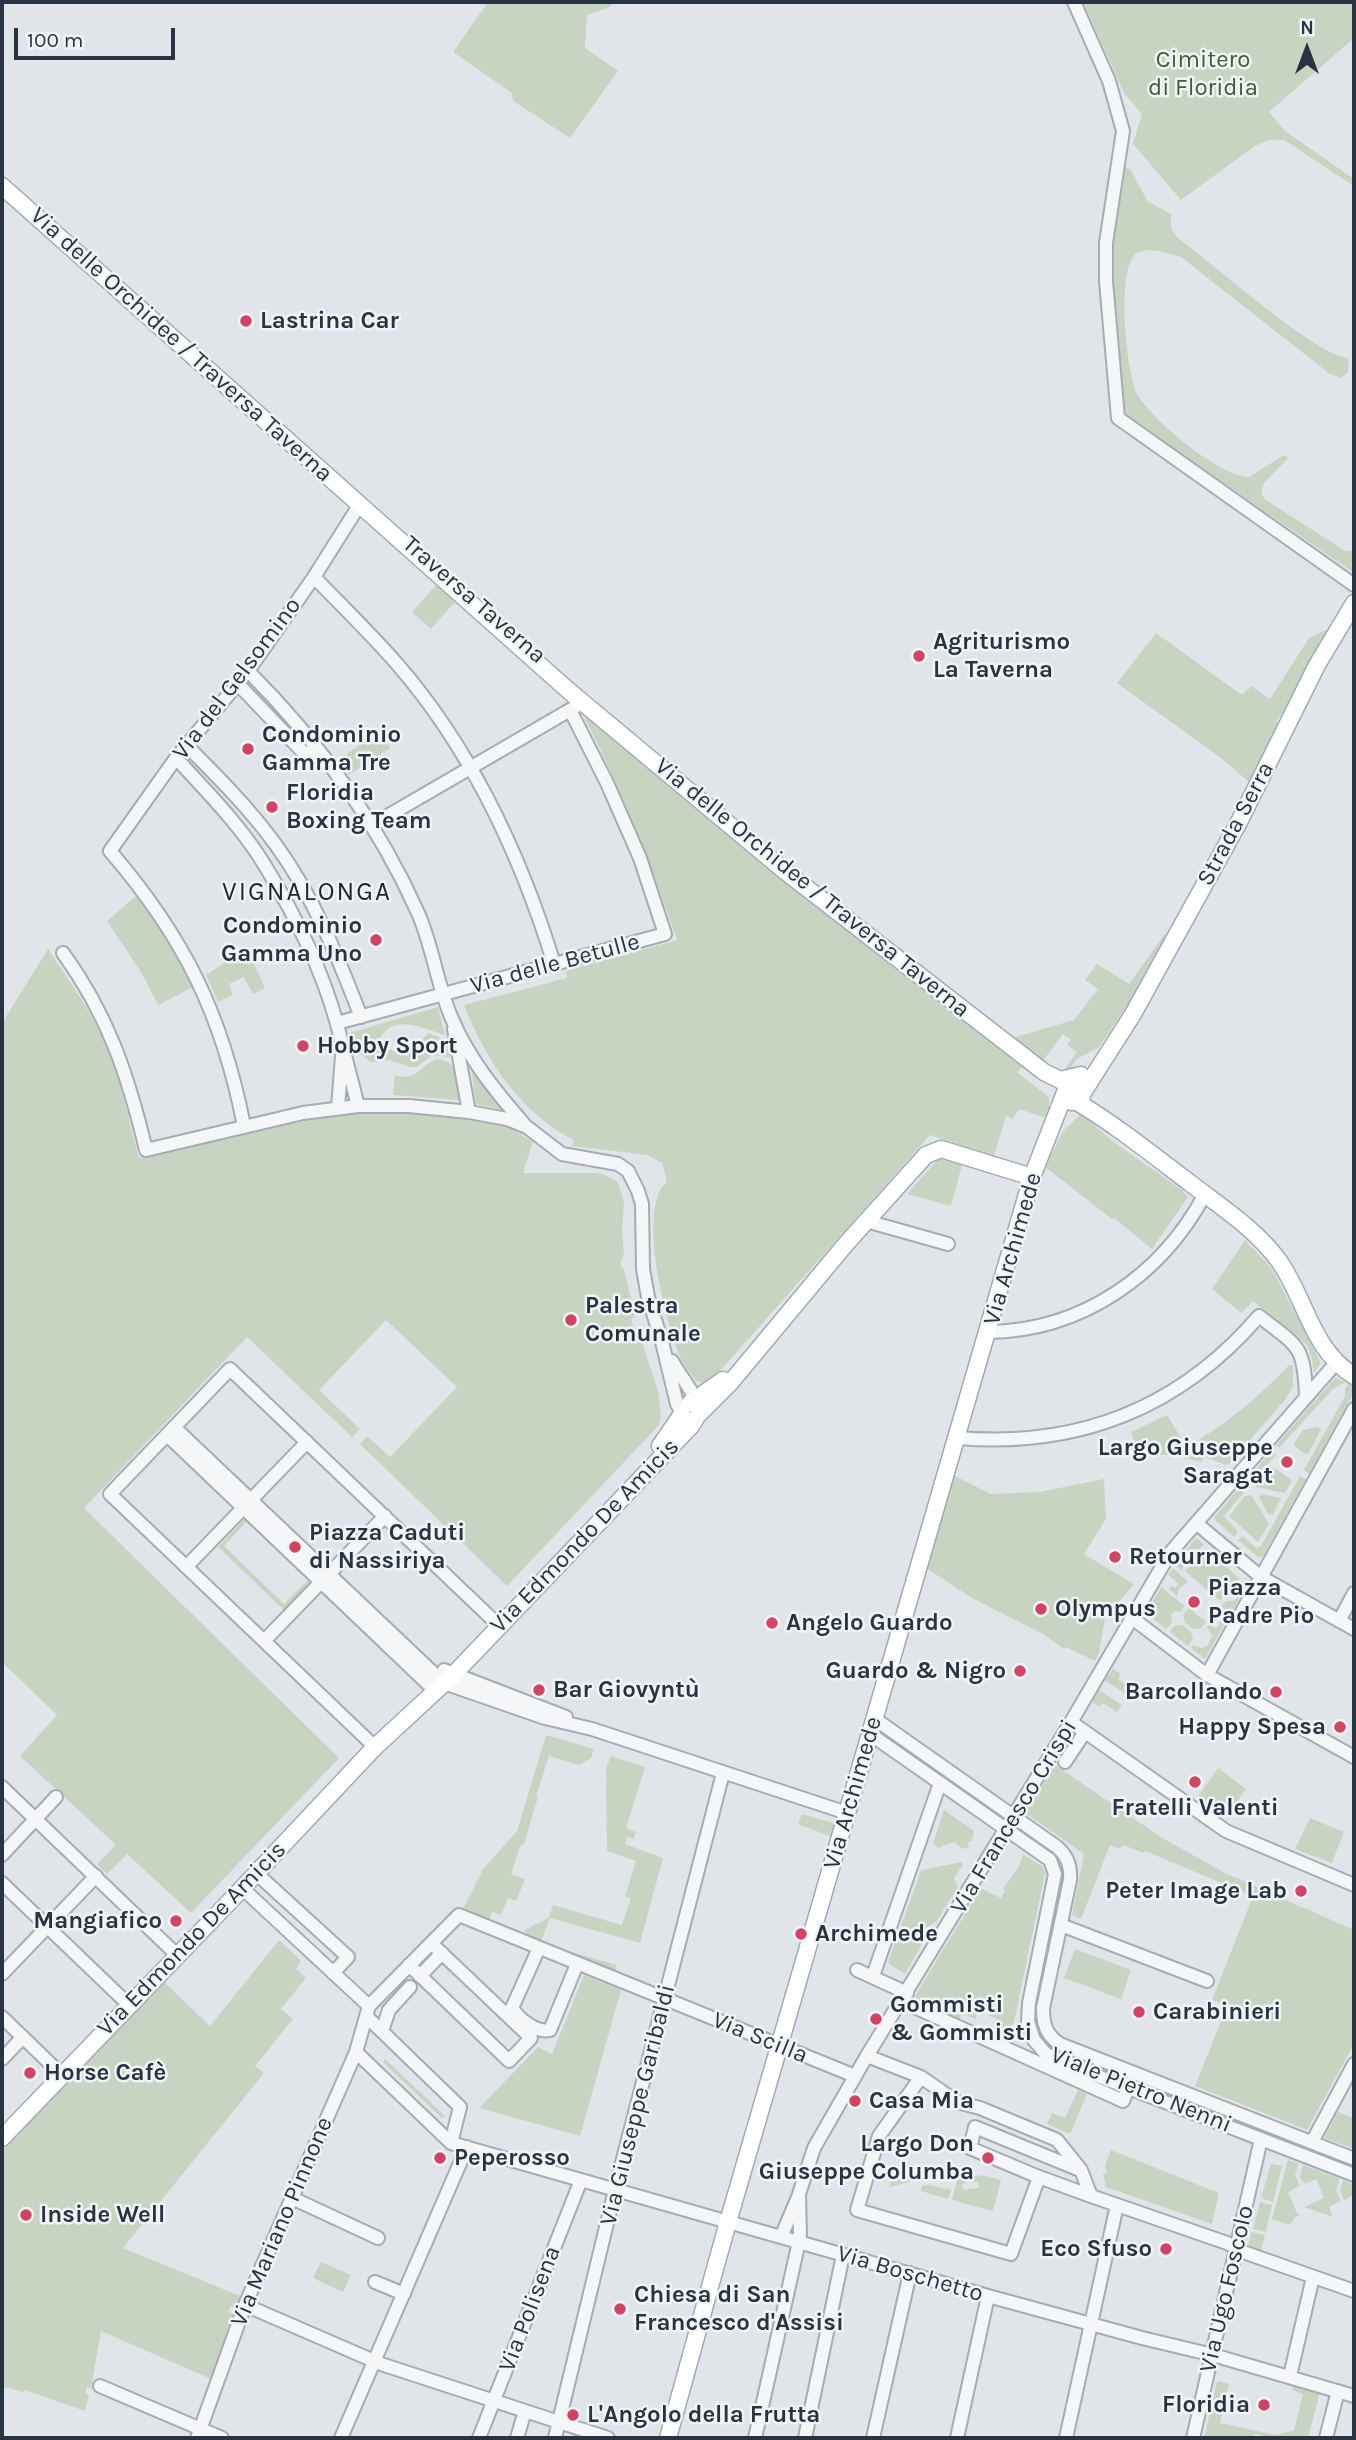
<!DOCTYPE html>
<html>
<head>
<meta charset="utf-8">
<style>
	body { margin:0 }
	#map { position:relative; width:1356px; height:2440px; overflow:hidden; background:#e1e5ea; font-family:Karla,sans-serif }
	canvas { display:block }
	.frame { position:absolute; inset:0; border:4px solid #293442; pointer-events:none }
	.north { position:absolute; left:1272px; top:14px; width:70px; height:70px; -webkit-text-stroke:5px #f1f4f7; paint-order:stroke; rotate:0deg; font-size:19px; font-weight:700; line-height:28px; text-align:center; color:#293442 }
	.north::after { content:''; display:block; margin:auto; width:24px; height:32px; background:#293442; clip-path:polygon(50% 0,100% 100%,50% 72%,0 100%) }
	.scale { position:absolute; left:14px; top:28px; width:161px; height:32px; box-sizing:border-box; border:4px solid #293442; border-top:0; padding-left:9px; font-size:21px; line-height:24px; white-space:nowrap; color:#293442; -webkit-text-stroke:5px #f1f4f7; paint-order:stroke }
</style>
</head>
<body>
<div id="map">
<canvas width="1356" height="2440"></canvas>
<div class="frame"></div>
<div class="north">N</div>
<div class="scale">100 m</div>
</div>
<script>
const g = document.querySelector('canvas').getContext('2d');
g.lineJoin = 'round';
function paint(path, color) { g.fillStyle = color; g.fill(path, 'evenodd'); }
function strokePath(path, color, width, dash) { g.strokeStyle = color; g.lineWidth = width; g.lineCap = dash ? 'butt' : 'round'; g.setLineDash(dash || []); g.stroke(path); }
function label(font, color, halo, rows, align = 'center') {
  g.font = font + ' Karla,sans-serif'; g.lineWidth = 5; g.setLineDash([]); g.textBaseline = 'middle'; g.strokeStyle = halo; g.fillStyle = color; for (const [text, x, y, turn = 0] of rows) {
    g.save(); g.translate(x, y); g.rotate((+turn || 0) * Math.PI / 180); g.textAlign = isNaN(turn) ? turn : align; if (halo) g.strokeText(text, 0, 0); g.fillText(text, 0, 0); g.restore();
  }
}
const green = new Path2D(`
	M 488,2 L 616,2 L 608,8 L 587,15 L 585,48 L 618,71 L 570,138 L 513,101 L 512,93 L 453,52 Z
	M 1083,2 L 1354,2 L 1354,38 L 1269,112 L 1285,131 L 1354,179 L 1354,186 L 1284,140 C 1270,139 1264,141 1252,148 L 1181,200 L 1133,144 L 1142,114 L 1124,93 Z
	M 1124,166 L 1130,169 L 1148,202 L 1172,214 C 1169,226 1171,231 1180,240 C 1213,263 1318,358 1349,358 L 1348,372 L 1341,378 L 1330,374 L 1181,257 C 1169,254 1151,247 1139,252 C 1114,262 1127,371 1136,392 C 1148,417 1221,478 1249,477 L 1284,455 L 1288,458 L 1264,483 L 1261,494 L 1266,500 L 1339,547 L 1346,551 L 1354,551 L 1354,573 L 1125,415 L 1110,282 L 1112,254 Z
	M 436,585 L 455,602 L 431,629 L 412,612 Z
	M 1330,628 L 1310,660 L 1284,714 L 1280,715 L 1277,721 L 1278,724 L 1249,782 L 1221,758 L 1117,683 L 1156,633 L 1242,695 L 1251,686 L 1270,699 L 1309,638 Z
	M 581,711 L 790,887 L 1022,1067 L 1017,1072 L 1049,1097 L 1049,1119 L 1019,1109 L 1013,1119 L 1006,1116 L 994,1156 L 930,1135 L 711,1381 L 705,1383 L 696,1381 C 692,1375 687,1369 683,1363 C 667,1331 635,1207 667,1182 L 662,1163 L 647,1155 L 572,1146 L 574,1140 C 521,1114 485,1059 464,1005 L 567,978 L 566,971 L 677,940 C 649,858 621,788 581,711 Z
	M 378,731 L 390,748 L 349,775 L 339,760 Z
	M 138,894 L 158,920 L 194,987 L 158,1005 L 141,972 L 107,921 Z
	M 1166,932 L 1162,945 L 1134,995 L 1099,1047 L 1077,1059 L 1066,1074 L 1063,1072 L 1077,1052 L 1067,1045 L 1071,1040 L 1063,1034 L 1042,1062 L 1012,1038 L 1074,1020 L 1098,989 L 1085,980 L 1097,964 L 1129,984 Z
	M 247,948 L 265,988 L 253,994 L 244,977 L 229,984 L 233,995 L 218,1002 L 206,975 Z
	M 48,949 C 67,978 88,1006 102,1037 C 120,1075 128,1117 139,1158 L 280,1126 L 325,1117 L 358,1114 L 409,1114 L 451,1117 L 498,1124 L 512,1129 L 533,1142 L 523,1173 L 600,1173 L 617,1181 L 624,1201 L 622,1232 L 624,1255 L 621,1261 L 621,1267 L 624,1269 L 635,1317 L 631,1318 L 634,1328 L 637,1327 L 658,1391 L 661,1416 L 659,1425 L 507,1586 L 360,1444 L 367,1436 L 390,1457 L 457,1387 L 386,1320 L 319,1390 L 360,1429 L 352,1437 L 247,1337 L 84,1508 L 339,1758 L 191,1913 L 127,1854 L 107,1874 L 97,1864 L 116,1845 L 20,1756 L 57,1715 L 2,1662 L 2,1023 Z
	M 438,1007 L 445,1035 C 419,1027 390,1011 376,1045 L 407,1056 L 428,1033 L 446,1040 L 451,1055 L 449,1057 L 432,1055 L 417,1067 L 409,1067 L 390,1060 L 371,1062 L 352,1048 L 349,1033 Z
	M 437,1059 C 461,1063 456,1079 459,1100 L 393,1095 L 395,1075 C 418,1082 418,1066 437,1059 Z
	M 471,1067 L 503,1110 L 476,1104 Z
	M 1081,1114 L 1115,1143 L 1182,1190 L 1188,1197 L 1152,1249 L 1114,1218 L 1112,1219 L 1045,1167 L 1063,1131 Z
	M 939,1158 L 962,1165 L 951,1206 L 907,1194 Z
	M 1245,1240 L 1272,1269 L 1321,1363 L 1314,1373 L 1312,1359 L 1307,1345 L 1253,1301 L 1241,1313 L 1212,1289 Z
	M 1289,1365 L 1293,1365 L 1293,1386 L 1285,1400 L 1230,1463 L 1226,1465 L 1205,1457 L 1201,1462 L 1197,1461 C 1174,1455 1165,1451 1141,1460 L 1131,1432 L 1167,1415 L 1187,1447 C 1226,1424 1258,1398 1289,1365 Z
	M 1335,1378 L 1346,1382 L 1333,1389 L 1279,1448 L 1276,1445 Z
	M 1349,1383 L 1354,1385 L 1354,1392 L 1309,1474 L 1304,1470 L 1345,1396 L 1345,1389 Z
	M 1318,1427 L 1321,1429 L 1309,1453 L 1305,1454 L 1293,1445 L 1303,1430 Z
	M 1273,1449 L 1275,1456 L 1224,1516 L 1238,1532 L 1234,1537 L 1215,1520 L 1215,1516 Z
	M 1273,1467 L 1292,1480 L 1285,1493 L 1256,1487 L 1256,1484 Z
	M 953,1475 L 991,1494 L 1039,1492 L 1104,1479 L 1106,1519 L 1084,1554 L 1134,1584 L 1105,1618 L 1099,1653 L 1095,1661 L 1066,1647 L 1064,1649 L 1043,1634 L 972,1598 L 926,1568 Z
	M 1300,1476 L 1306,1479 L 1263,1556 L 1258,1557 L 1238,1540 L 1243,1536 L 1256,1548 L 1261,1546 Z
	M 1261,1494 L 1281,1498 L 1273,1515 L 1268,1514 L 1259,1497 Z
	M 1251,1495 L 1269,1524 L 1258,1542 L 1229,1516 L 1245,1496 Z
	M 244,1519 L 247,1521 L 224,1546 L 284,1604 L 308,1580 L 312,1584 L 285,1611 L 218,1547 Z
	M 1196,1538 L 1204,1544 L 1200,1549 L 1191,1549 L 1184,1557 L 1185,1565 L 1181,1570 L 1175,1564 Z
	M 1205,1548 L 1240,1579 L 1220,1601 L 1185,1571 Z
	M 1173,1568 L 1188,1582 L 1179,1588 L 1177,1596 L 1169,1589 L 1172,1586 L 1176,1588 L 1179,1584 L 1168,1575 Z
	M 1244,1580 L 1248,1583 L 1226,1622 L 1223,1619 L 1227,1618 L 1228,1612 L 1221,1606 L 1226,1601 L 1234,1601 L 1241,1593 L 1240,1584 Z
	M 1161,1587 L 1185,1606 L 1180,1612 L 1176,1611 L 1171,1614 L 1172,1623 L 1166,1629 L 1146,1613 Z
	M 1189,1608 L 1206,1622 L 1201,1628 L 1193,1629 L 1185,1622 L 1183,1615 Z
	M 1220,1621 L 1224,1625 L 1205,1659 L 1191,1648 L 1193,1645 L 1201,1648 L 1208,1645 L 1212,1636 L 1207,1627 L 1209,1624 L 1215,1628 L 1218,1627 Z
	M 1175,1625 L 1182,1625 L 1191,1632 L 1193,1639 L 1188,1646 L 1170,1632 Z
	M 1113,1669 L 1121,1674 L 1118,1679 L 1132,1688 L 1127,1695 L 1105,1680 Z
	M 1099,1690 L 1122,1705 L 1117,1712 L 1103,1703 L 1100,1707 L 1092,1702 Z
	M 546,1735 L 594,1749 L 591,1758 L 579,1765 L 549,1756 L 536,1796 L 538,1797 L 524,1844 L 520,1846 L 511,1874 L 525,1879 L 516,1901 L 508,1898 L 501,1915 L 492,1912 L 489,1920 L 467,1911 L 464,1907 L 483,1869 L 517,1831 Z
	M 611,1756 L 645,1767 L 626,1828 L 636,1832 L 634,1839 L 627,1837 L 625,1844 L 663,1858 L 640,1943 L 550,1918 L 541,1941 L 527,1935 L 524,1930 L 549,1918 L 553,1905 L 622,1925 L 631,1898 L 625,1896 L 636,1861 L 607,1851 L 606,1768 Z
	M 1055,1765 L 1164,1839 L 1225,1873 L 1354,1930 L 1354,2044 L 1307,2130 L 1195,2086 L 1227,2006 L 1212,2000 L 1253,1896 L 1145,1851 L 1144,1853 L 1123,1845 L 1120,1849 L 1110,1845 L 1081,1919 L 1072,1915 L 1084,1854 L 1025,1813 Z
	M 1218,1768 L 1246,1789 L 1227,1815 L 1198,1796 Z
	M 944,1810 L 974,1831 L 972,1841 L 968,1843 L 969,1847 L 963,1849 L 954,1842 L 938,1848 L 933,1843 Z
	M 802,1814 L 836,1824 L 832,1837 L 798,1824 Z
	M 1310,1818 L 1344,1832 L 1332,1863 L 1295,1849 Z
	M 1023,1854 L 1043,1867 L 1045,1873 L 1014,2022 L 1009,2030 L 997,2025 L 997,2019 L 989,2016 L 994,2005 L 983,2000 L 975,2019 L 962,2013 L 959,2020 L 913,1999 L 981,1888 L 1001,1898 L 1005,1890 L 1003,1889 L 1019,1866 Z
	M 962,1862 L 963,1865 L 954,1878 L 958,1886 L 937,1921 L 927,1927 L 923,1935 L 921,1946 L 905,1974 L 888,1963 L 921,1870 Z
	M 279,1940 L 301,1961 L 296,1969 L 306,1978 L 281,2009 L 293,2019 L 255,2066 L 264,2073 L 123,2248 L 240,2296 L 236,2309 L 231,2306 L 228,2311 L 234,2314 L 211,2379 L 101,2331 L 91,2388 L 87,2387 L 85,2393 L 89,2395 L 85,2411 L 25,2390 L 24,2392 L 4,2387 L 2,2391 L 2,2151 L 164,1982 L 210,2026 Z
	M 557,1948 L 617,1965 L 615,1971 Z
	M 1075,1949 L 1131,1970 L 1121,1999 L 1064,1978 Z
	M 584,1975 L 621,1990 L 580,2136 L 479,2108 L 538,2047 L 552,2054 Z
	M 385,2059 L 445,2116 L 442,2118 L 383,2062 Z
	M 1078,2090 L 1087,2094 L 1070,2134 L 1047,2124 L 1052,2113 L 1065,2118 Z
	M 1338,2112 L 1354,2118 L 1354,2149 L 1324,2138 Z
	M 1111,2150 L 1219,2193 L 1212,2224 L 1106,2187 L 1103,2174 L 1107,2173 L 1105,2165 Z
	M 1288,2160 L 1299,2164 L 1295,2175 L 1300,2186 L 1288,2192 L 1297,2213 L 1300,2215 L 1294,2218 L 1290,2225 L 1272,2219 Z
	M 908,2163 L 914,2165 L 910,2182 L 889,2187 L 893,2176 L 903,2179 Z
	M 1271,2164 L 1282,2166 L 1273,2202 L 1261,2198 Z
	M 1303,2165 L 1340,2179 L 1336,2190 L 1341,2201 L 1329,2207 L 1333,2217 L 1304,2207 L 1324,2198 L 1316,2179 L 1305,2184 L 1300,2177 Z
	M 981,2175 L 1001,2180 L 993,2211 L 952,2200 L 957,2180 L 966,2178 L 967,2183 L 962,2184 L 963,2190 L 979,2188 L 978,2182 L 973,2182 L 972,2177 Z
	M 1343,2180 L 1354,2185 L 1354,2195 L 1344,2200 L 1340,2190 Z
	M 929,2185 L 951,2190 L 948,2199 L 921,2191 L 922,2186 Z
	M 1260,2202 L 1272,2205 L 1266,2232 L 1253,2229 Z
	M 1251,2232 L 1265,2235 L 1261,2251 L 1248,2245 Z
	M 321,2262 L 351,2275 L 343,2292 L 313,2278 Z
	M 1217,2381 L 1229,2384 L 1220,2423 L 1276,2435 L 1294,2430 L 1303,2394 L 1292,2390 L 1293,2385 L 1320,2392 L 1308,2438 L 1274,2438 L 1255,2434 L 1253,2438 L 1204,2438 Z`);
const minor = new Path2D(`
	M 1074,2 L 1109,81 L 1123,131 L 1106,243 L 1106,281 L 1118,418 L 1354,585
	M 314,577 C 342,606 371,634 398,665 C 473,752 521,856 554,964
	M 248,671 C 319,742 377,821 418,913 C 433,947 437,985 452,1019 C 469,1059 496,1092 524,1124
	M 237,683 L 302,751 L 327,762
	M 186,745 C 218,777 249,808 276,845 C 313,896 338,957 361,1017
	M 176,758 C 207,792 240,825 264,864 C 294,913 322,969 337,1024 C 344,1051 351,1079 358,1106
	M 372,825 L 575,707
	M 63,953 C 108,1015 128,1075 146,1150 L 303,1113 L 358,1106 L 409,1106 L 469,1112 L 507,1119 L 527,1127 L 562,1154 L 618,1164 L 628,1171 L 638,1191 L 642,1204 L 643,1269 L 648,1297 L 662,1342 L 677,1404 L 681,1412
	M 337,1023 L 665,934 L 640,858 L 607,783 L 570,710
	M 454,1029 L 469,1112
	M 338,1108 L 342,1056
	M 244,1126 C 222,1014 184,937 110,851 L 176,758 L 248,671 L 314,577 L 360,504
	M 866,1221 L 948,1244
	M 988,1332 C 1082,1331 1162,1275 1205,1194
	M 672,1361 C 680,1376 693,1389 697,1406
	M 174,1427 L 444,1683 L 545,1718 L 592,1729 L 847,1813
	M 167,1435 L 429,1685
	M 958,1438 C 1078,1448 1180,1408 1259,1316 C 1298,1347 1304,1344 1306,1396
	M 1196,1523 L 1261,1577 L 1354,1629
	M 186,1567 L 307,1442
	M 1132,1618 L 1207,1675 L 1354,1757
	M 1339,1621 L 1354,1593
	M 264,1641 L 385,1516
	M 444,1670 L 566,1717
	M 1207,1675 L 1354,1409
	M 875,1719 L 1057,1847 C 1068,1857 1071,1866 1070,1880 L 1043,2008 C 1043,2024 1046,2035 1060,2044 L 1354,2159
	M 1071,1722 L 1226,1831 L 1354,1885
	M 870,1734 L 1050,1860 L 1055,1874 L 1029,2003 L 1028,2022 L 1034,2040 L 1046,2054 L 1082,2070 L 1354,2175
	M 375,1747 L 110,1494 L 230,1369 L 492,1619
	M 1065,1762 L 1085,1732
	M 2,1787 L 177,1955
	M 2,1855 L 56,1797
	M 256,1873 L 348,1957 L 333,1973
	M 2,1883 L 129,2005
	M 242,1888 L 369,2006 L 459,1915 L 855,2076
	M 1061,1925 L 1207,1981
	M 539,1948 L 512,2008 C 519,2019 536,2033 550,2030 L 577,1964
	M 409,1965 L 509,2061 L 531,2038 L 431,1943
	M 857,1970 L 907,1993
	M 2,1974 L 96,1876
	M 420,1976 L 442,1953
	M 873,1976 L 940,1783
	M 901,2001 L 1123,2101 L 1130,2083
	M 366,2016 L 460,2107 L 451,2143
	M 2,2017 L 62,2075
	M 382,2031 L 389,2010 L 410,1987
	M 356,2052 L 451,2143 L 988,2296 L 1142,2338 L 1213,2355 L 1354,2396
	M 867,2056 L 921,2077 L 957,2102 L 980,2108 L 1057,2140 L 1081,2170 L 1091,2196 L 1227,2243 L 1246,2253 L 1354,2291
	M 2,2059 L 23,2037
	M 921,2077 L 879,2136 L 857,2210 L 1011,2254 L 1039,2177
	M 1312,2142 L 1354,2064
	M 1080,2170 L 975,2127 L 970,2148 L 1039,2177 L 1091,2196
	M 292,2198 L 378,2238
	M 781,2237 L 798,2197
	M 375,2282 L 404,2294
	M 245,2305 L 381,2364 L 608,2438
	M 1290,2376 L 1313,2277
	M 100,2386 L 222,2438
	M 197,2438 L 245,2305 L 356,2052 L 369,2006
	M 341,2438 L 467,2147
	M 479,2438 L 581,2180
	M 517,2438 L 525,2411
	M 555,2438 L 615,2190 L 723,1773
	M 755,2438 L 800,2237 L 799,2194 L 814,2148 L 865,2059 L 1071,1722 L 1170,1553 L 1336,1363
	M 805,2438 L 843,2255
	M 873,2438 L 910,2273
	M 957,2438 L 988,2296
	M 1066,2438 L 1117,2205
	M 1193,2438 L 1261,2139
	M 1326,2438 L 1338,2391`);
const major = new Path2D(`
	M 2,186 L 569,691 L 786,872 L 1044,1072 L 1060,1080 L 1081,1075
	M 1082,1094 L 1133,1014 L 1239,822 L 1317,665 L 1354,603
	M 1077,1102 C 1117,1126 1153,1155 1190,1183 C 1221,1207 1256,1229 1279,1261 C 1306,1299 1311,1349 1354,1376
	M 690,1403 L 723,1380
	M 698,1415 L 731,1382 L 845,1245 L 926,1155 L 941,1149 L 1032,1177
	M 660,1446 L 682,1414
	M 2,2138 L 233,1898 L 375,1747 L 453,1675 L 691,1426 L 696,1418
	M 668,2438 L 728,2222 L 1032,1177 L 1066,1090 L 1075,1086 L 1081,1090 L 1082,1096 L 1077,1102 L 1071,1102 L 1066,1096`);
const markers = [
	[246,321,7,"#cf4665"],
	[919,656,7,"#cf4665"],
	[248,749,7,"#cf4665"],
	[272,807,7,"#cf4665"],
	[376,940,7,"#cf4665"],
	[303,1046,7,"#cf4665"],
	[571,1320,7,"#cf4665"],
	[1287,1462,7,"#cf4665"],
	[295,1547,7,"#cf4665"],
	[1115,1557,7,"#cf4665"],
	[1194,1602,7,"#cf4665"],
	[1041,1609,7,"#cf4665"],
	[772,1623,7,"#cf4665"],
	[1020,1671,7,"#cf4665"],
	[539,1690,7,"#cf4665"],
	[1276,1692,7,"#cf4665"],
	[1340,1727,7,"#cf4665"],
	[1195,1782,7,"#cf4665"],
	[1301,1891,7,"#cf4665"],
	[176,1921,7,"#cf4665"],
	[801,1934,7,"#cf4665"],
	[1139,2012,7,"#cf4665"],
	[876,2019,7,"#cf4665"],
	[30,2073,7,"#cf4665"],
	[855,2101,7,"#cf4665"],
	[440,2158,7,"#cf4665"],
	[988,2158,7,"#cf4665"],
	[26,2215,7,"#cf4665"],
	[1166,2249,7,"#cf4665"],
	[620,2309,7,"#cf4665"],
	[1264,2405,7,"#cf4665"],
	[573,2415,7,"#cf4665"]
];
const parkNames = [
	["Cimitero",1203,60],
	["di Floridia",1203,88]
];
const poiNames = [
	["Lastrina Car",260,321],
	["Agriturismo",933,642],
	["La Taverna",933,670],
	["Condominio",262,735],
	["Gamma Tre",262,763],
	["Floridia",286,793],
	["Boxing Team",286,821],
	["Condominio",362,926,"right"],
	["Gamma Uno",362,954,"right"],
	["Hobby Sport",317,1046],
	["Palestra",585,1306],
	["Comunale",585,1334],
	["Largo Giuseppe",1273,1448,"right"],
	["Saragat",1273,1476,"right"],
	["Piazza Caduti",309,1533],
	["di Nassiriya",309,1561],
	["Retourner",1129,1557],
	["Piazza",1208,1588],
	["Padre Pio",1208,1616],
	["Olympus",1055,1609],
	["Angelo Guardo",786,1623],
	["Guardo & Nigro",1006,1671,"right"],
	["Bar Giovyntù",553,1690],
	["Barcollando",1262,1692,"right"],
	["Happy Spesa",1326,1727,"right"],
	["Fratelli Valenti",1195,1808,"center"],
	["Peter Image Lab",1287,1891,"right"],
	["Mangiafico",162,1921,"right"],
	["Archimede",815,1934],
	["Gommisti",890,2005],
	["& Gommisti",890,2033],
	["Carabinieri",1153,2012],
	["Horse Cafè",44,2073],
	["Casa Mia",869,2101],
	["Largo Don",974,2144,"right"],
	["Giuseppe Columba",974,2172,"right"],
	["Peperosso",454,2158],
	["Inside Well",40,2215],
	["Eco Sfuso",1152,2249,"right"],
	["Chiesa di San",634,2295],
	["Francesco d'Assisi",634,2323],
	["Floridia",1250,2405,"right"],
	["L'Angolo della Frutta",587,2415]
];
const streetNames = [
	["Via delle Orchidee / Traversa Taverna",181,345,42],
	["Traversa Taverna",474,600,41],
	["Via del Gelsomino",237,679,-53],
	["Strada Serra",1236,824,-62],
	["Via delle Orchidee / Traversa Taverna",812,888,39],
	["Via delle Betulle",555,964,-15],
	["Via Archimede",1013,1249,-74],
	["Via Edmondo De Amicis",585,1536,-46],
	["Via Archimede",853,1793,-74],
	["Via Francesco Crispi",1014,1817,-59],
	["Via Edmondo De Amicis",192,1939,-46],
	["Via Scilla",760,2038,22],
	["Viale Pietro Nenni",1141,2090,22],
	["Via Giuseppe Garibaldi",638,2105,-76],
	["Via Mariano Pinnone",282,2222,-67],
	["Via Boschetto",910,2274,16],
	["Via Ugo Foscolo",1227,2289,-77],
	["Via Polisena",530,2309,-69]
];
const neighbourhoodNames = [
	["VIGNALONGA",307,893]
];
paint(green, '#c8d4c2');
strokePath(minor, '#a6acb4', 16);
strokePath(major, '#a0aab6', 19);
strokePath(minor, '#f4f6f8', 12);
strokePath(major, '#fff', 16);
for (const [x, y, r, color] of markers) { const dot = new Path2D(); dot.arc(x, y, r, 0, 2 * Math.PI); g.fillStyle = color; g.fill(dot); strokePath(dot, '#f1f4f7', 2.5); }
label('24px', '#415d36', '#f1f4f7', parkNames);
label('bold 24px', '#293442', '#f1f4f7', poiNames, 'left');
label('24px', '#293442', '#f1f4f7', streetNames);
g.letterSpacing = '2px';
label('26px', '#1b2532', '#f1f4f7', neighbourhoodNames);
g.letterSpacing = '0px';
</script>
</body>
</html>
